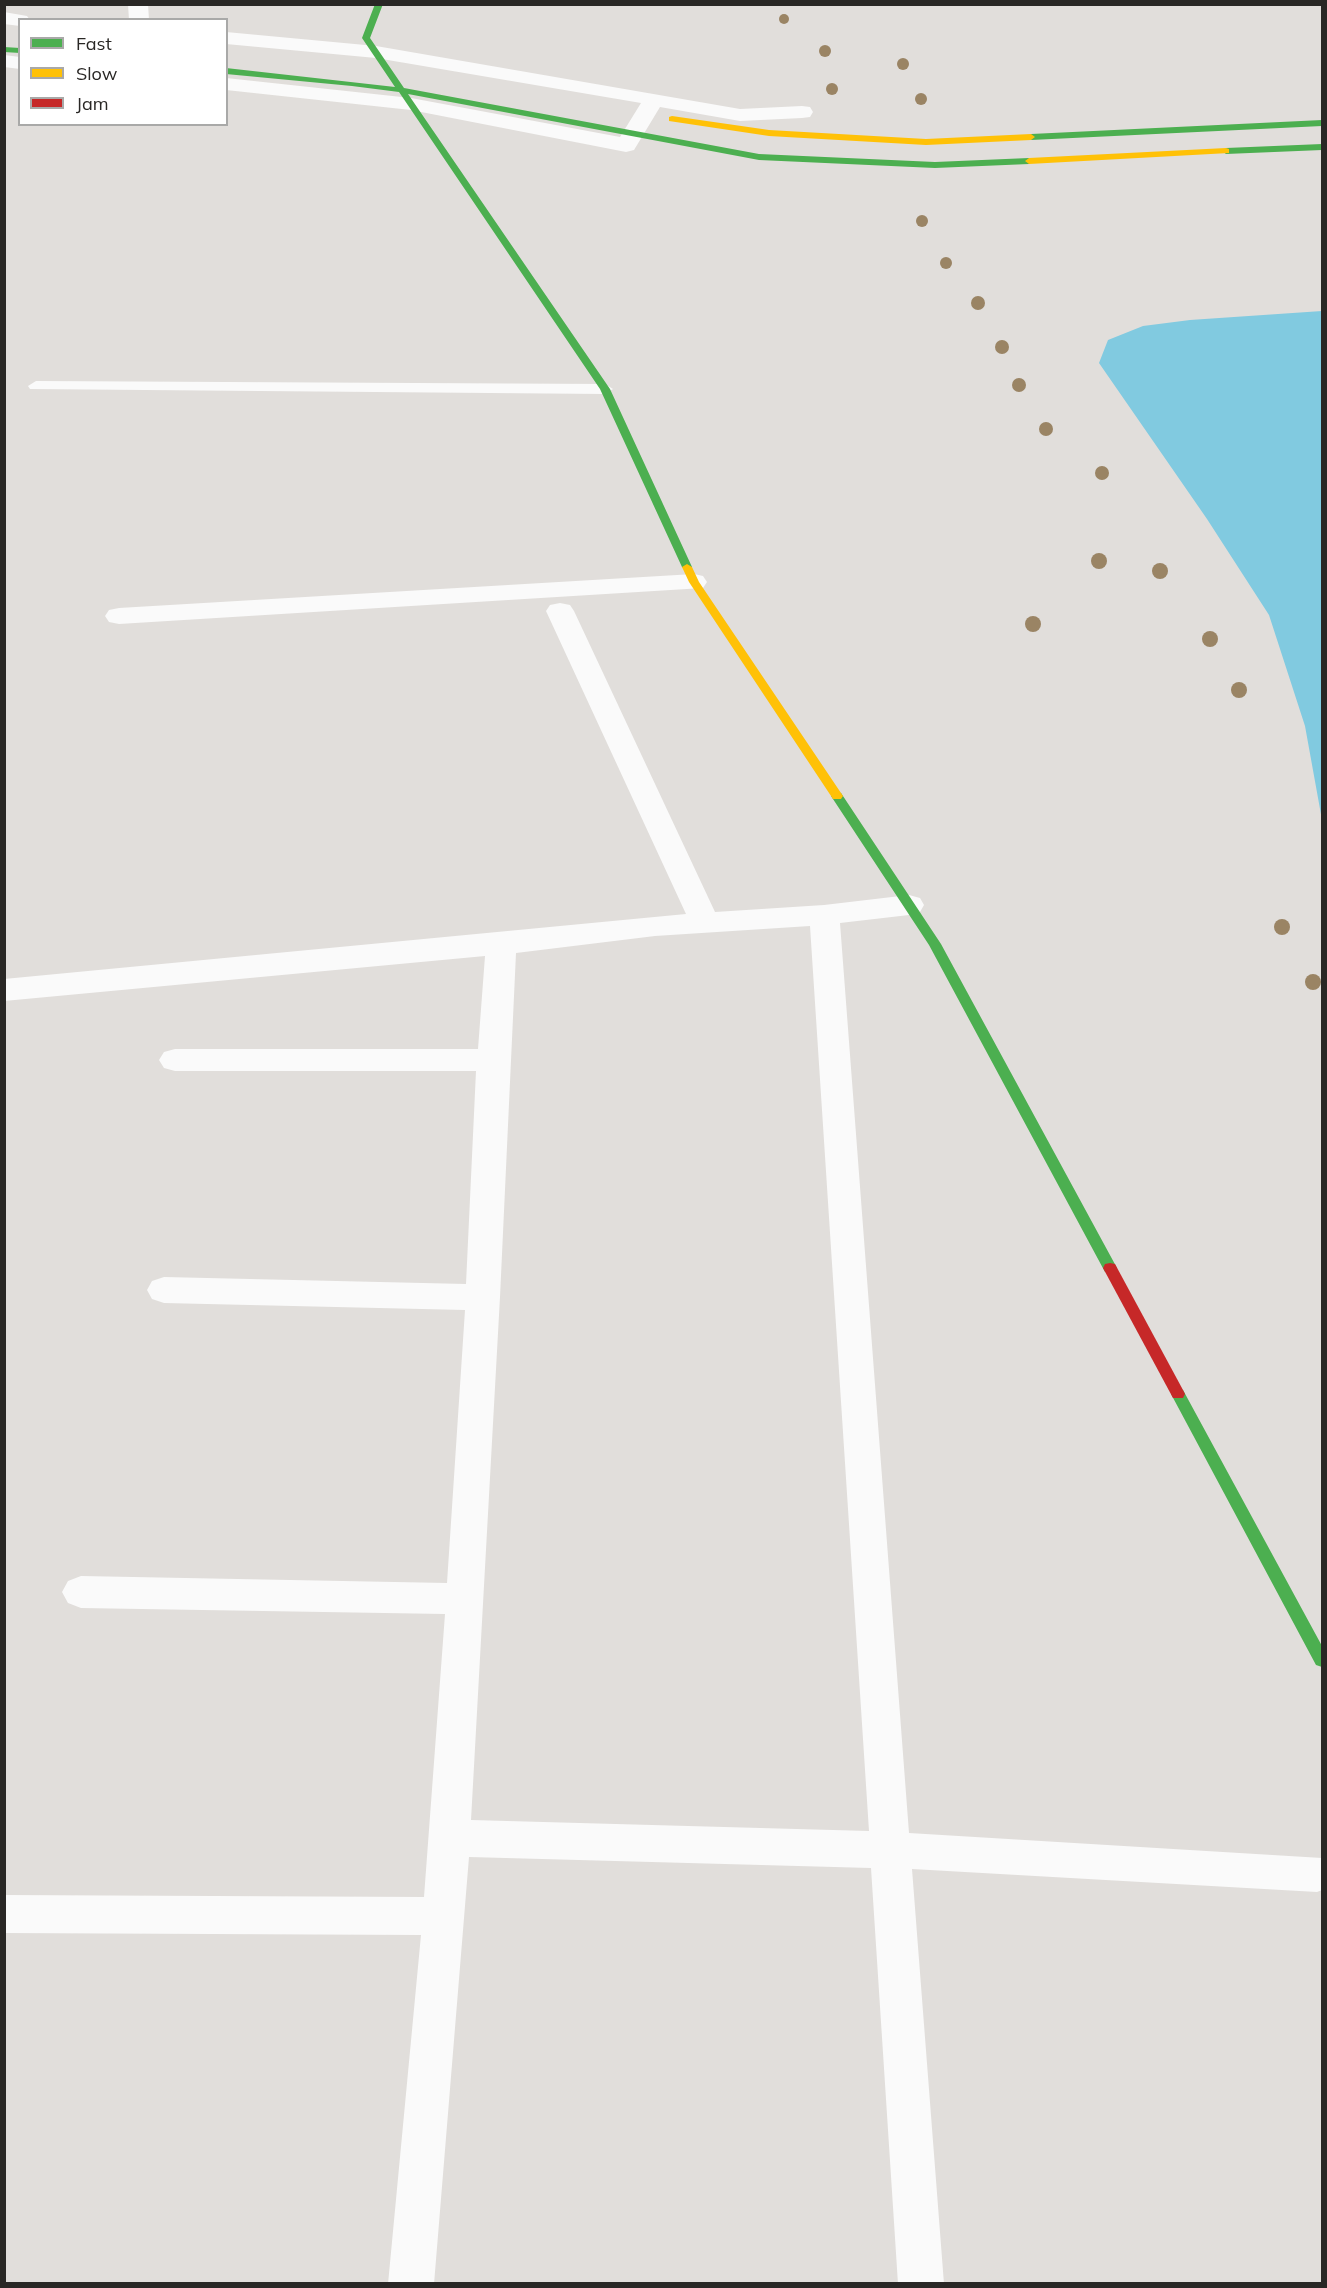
<!DOCTYPE html>
<html>
<head>
<meta charset="utf-8">
<style>
	body { margin:0 }
	#map { position:relative; width:1327px; height:2288px; overflow:hidden; background:#e1dedb; font-family:Mulish,sans-serif }
	canvas { display:block }
	.frame { position:absolute; inset:0; border:6px solid #292725; pointer-events:none }
	.legend { position:absolute; left:18px; top:18px; width:210px; height:108px; box-sizing:border-box; background:#fff; border:2px solid #a9a9a8; margin:0; padding:8px 10px; list-style:none; font-size:18px; color:#292725 }
	.legend li { display:flex; align-items:center; gap:12px; height:30px }
	.legend b { width:30px; border:2px solid #a9a9a8 }
</style>
</head>
<body>
<div id="map">
<canvas width="1327" height="2288"></canvas>
<div class="frame"></div>
<ul class="legend">
<li><b style="height:8px;background:#4caf50"></b>Fast</li>
<li><b style="height:8px;background:#ffc107"></b>Slow</li>
<li><b style="height:8px;background:#c62828"></b>Jam</li>
</ul>
</div>
<script>
const g = document.querySelector('canvas').getContext('2d');
g.lineJoin = 'round';
function paint(path, color) { g.fillStyle = color; g.fill(path, 'evenodd'); }
const water = new Path2D(`
	M 1322,311 L 1322,820 L 1305,726 L 1269,615 L 1207,519 L 1099,363 L 1108,340 L 1143,326 L 1190,320 Z`);
const lane = new Path2D(`
	M 36,381 L 605,384 L 613,389 L 605,394 L 30,389 L 28,386 Z`);
const street = new Path2D(`
	M 128,4 L 148,4 L 149,20 L 129,20 Z
	M 4,12 L 27,16 L 30,20 L 20,20 L 20,26 L 4,24 Z
	M 226,32 L 376,46 L 740,109 L 802,106 L 810,107 L 813,112 L 810,117 L 802,118 L 740,121 L 660,107 L 634,150 L 626,152 L 411,110 L 226,90 L 226,78 L 411,98 L 620,137 L 641,103 L 376,58 L 226,44 Z
	M 4,55 L 20,57 L 20,69 L 4,67 Z
	M 694,574 L 703,576 L 707,582 L 703,588 L 119,624 L 109,622 L 105,616 L 109,610 L 119,608 Z
	M 560,603 L 570,605 L 574,611 L 715,912 L 824,905 L 909,895 L 920,898 L 924,905 L 920,912 L 909,915 L 840,923 L 909,1833 L 1322,1858 L 1322,1890 L 1317,1892 L 912,1869 L 944,2284 L 898,2284 L 871,1868 L 469,1857 L 434,2284 L 388,2284 L 421,1935 L 4,1933 L 4,1895 L 424,1897 L 445,1614 L 81,1608 L 68,1603 L 62,1592 L 68,1581 L 81,1576 L 447,1583 L 465,1310 L 164,1303 L 152,1299 L 147,1290 L 152,1281 L 164,1277 L 466,1284 L 476,1071 L 175,1071 L 164,1068 L 159,1060 L 164,1052 L 175,1049 L 478,1049 L 485,956 L 4,1001 L 4,979 L 686,914 L 546,611 L 550,605 ZM 810,926 L 869,1831 L 471,1820 L 500,1297 L 516,953 L 655,936 Z`);
const fast = new Path2D(`
	M 375,4 L 383,4 L 370,38 L 404,88 L 759,154 L 935,162 L 1029,158 L 1033,161 L 1029,164 L 935,168 L 759,160 L 408,94 L 610,389 L 692,567 L 687,570 L 682,567 L 600,389 L 399,92 L 352,86 L 226,74 L 226,68 L 395,87 L 362,38 Z
	M 4,47 L 20,48 L 20,53 L 4,52 Z
	M 1322,120 L 1322,126 L 1031,140 L 1027,137 L 1031,134 Z
	M 1322,144 L 1322,150 L 1226,154 L 1222,151 L 1226,148 Z
	M 837,792 L 841,793 L 941,944 L 1117,1268 L 1115,1272 L 1105,1272 L 929,945 L 831,796 Z
	M 1178,1388 L 1183,1390 L 1322,1646 L 1322,1667 L 1316,1665 L 1171,1394 L 1173,1390 Z`);
const slow = new Path2D(`
	M 672,116 L 769,130 L 926,139 L 1031,134 L 1035,137 L 1031,140 L 926,145 L 769,136 L 669,121 L 669,117 Z
	M 1226,148 L 1229,149 L 1229,153 L 1029,164 L 1025,161 L 1029,158 Z
	M 687,564 L 692,567 L 699,582 L 841,793 L 843,796 L 841,799 L 833,799 L 689,582 L 682,567 Z`);
const jam = new Path2D(`
	M 1110,1263 L 1115,1264 L 1183,1390 L 1185,1394 L 1183,1398 L 1173,1398 L 1103,1268 L 1105,1264 Z`);
const trees = [
	[784,19,5],
	[825,51,6],
	[903,64,6],
	[832,89,6],
	[921,99,6],
	[922,221,6],
	[946,263,6],
	[978,303,7],
	[1002,347,7],
	[1019,385,7],
	[1046,429,7],
	[1102,473,7],
	[1099,561,8],
	[1160,571,8],
	[1033,624,8],
	[1210,639,8],
	[1239,690,8],
	[1282,927,8],
	[1313,982,8]
];
paint(water, '#81cae0');
paint(lane, '#fafafa');
paint(street, '#fafafa');
paint(fast, '#4caf50');
paint(slow, '#ffc107');
paint(jam, '#c62828');
g.fillStyle = '#9a8464';
for (const [x, y, r] of trees) { g.beginPath(); g.arc(x, y, r, 0, 2 * Math.PI); g.fill(); }
</script>
</body>
</html>
